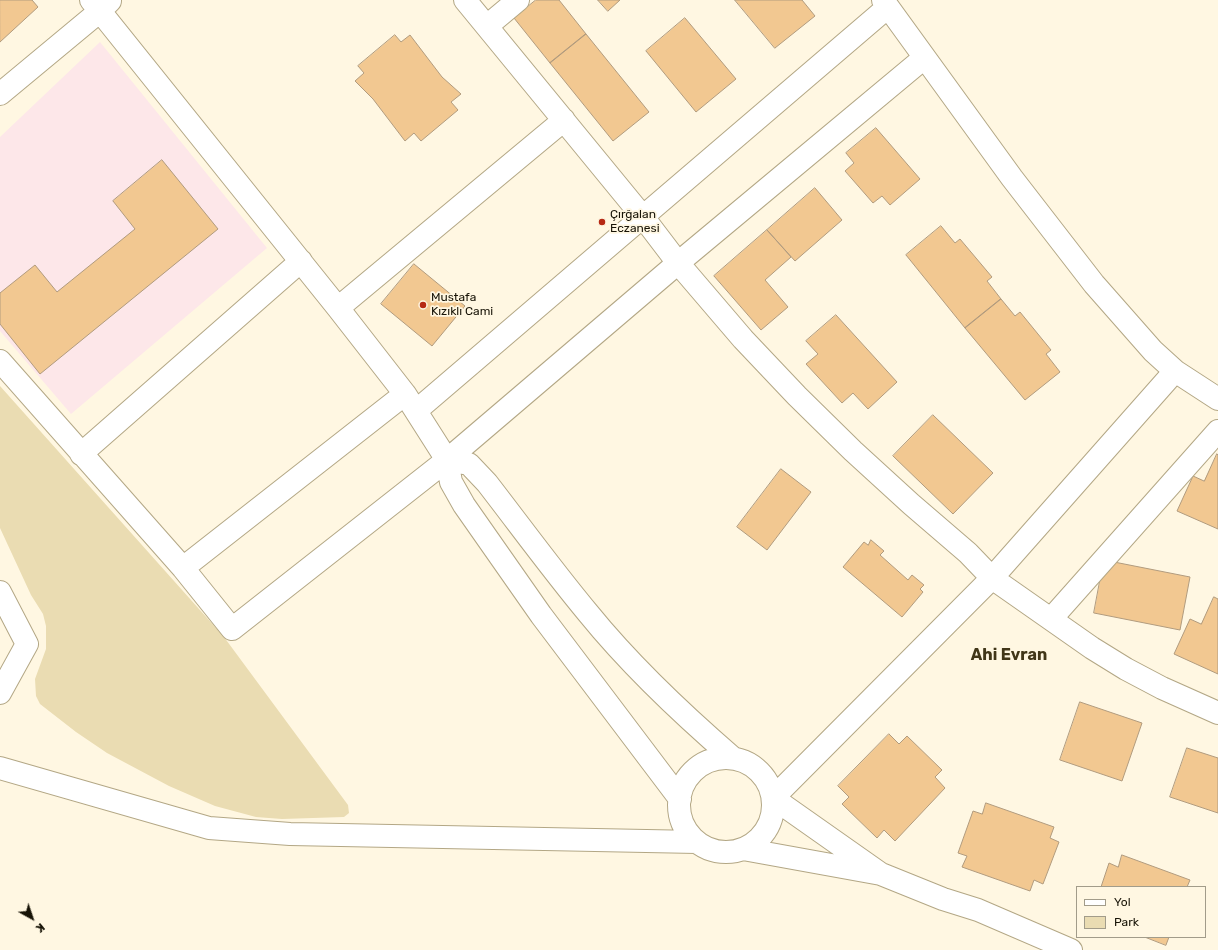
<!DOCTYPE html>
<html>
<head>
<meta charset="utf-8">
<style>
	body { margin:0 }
	#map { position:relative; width:1218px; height:950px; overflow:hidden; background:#fff7e2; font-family:Rubik,sans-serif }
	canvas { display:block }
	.legend { position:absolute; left:1076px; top:886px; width:130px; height:52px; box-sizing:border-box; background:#fff7e2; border:1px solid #a29c8a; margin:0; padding:5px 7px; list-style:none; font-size:12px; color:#171306 }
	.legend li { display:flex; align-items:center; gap:8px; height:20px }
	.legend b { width:20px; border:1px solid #a29c8a }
	.north { position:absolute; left:12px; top:898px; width:40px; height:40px; -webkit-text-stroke:3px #fff7e2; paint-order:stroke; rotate:140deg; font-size:11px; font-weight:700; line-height:16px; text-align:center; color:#171306 }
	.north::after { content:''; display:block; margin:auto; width:14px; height:18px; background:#171306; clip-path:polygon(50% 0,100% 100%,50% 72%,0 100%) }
</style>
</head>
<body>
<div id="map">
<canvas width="1218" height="950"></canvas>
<ul class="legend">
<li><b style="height:5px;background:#fff"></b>Yol</li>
<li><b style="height:11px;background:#eadcb2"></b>Park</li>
</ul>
<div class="north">K</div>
</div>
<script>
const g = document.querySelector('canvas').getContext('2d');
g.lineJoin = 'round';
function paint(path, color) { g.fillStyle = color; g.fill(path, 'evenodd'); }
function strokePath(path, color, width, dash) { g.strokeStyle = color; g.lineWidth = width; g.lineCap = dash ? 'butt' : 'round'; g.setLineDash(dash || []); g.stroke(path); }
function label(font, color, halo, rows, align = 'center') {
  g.font = font + ' Rubik,sans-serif'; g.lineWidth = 3.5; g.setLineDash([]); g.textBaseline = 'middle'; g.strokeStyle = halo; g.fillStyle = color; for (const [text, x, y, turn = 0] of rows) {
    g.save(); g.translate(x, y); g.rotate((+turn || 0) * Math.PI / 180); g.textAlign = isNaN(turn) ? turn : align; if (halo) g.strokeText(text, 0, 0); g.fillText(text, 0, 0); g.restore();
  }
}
const education = new Path2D(`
	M 100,42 L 267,248 L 71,414 L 0,331 L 0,137 Z`);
const green = new Path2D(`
	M 0,386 L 224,637 L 348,805 L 349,813 L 344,817 L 282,819 L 256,817 L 215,806 L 169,786 L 107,753 L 76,732 L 40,704 L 36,696 L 35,679 L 46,649 L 46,626 L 43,614 L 31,595 L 0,528 Z`);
const building = new Path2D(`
	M 0,0 L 32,0 L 38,7 L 0,42 Z
	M 536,0 L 559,0 L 586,34 L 550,63 L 514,18 Z
	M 598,0 L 620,0 L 608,11 Z
	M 735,0 L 802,0 L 815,16 L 775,48 Z
	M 685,18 L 736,79 L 696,112 L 646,51 Z
	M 586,34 L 649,112 L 613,141 L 550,63 Z
	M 395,35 L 401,42 L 410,35 L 442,77 L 461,94 L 451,102 L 458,110 L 421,141 L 414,133 L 405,141 L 373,99 L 355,81 L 364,73 L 358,66 Z
	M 876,128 L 920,179 L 890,205 L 882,196 L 873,203 L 845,171 L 854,163 L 846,153 Z
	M 162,160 L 218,229 L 40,374 L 0,324 L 0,293 L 35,265 L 57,292 L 135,229 L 113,201 Z
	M 815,188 L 842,220 L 795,261 L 767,230 Z
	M 941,226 L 955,243 L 960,239 L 992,277 L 987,281 L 1001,299 L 965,328 L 906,255 Z
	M 767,230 L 791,257 L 765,280 L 788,307 L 761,330 L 714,276 Z
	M 414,264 L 465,306 L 432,346 L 381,304 Z
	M 1001,299 L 1015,316 L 1020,312 L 1051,350 L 1046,354 L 1060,372 L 1025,400 L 965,328 Z
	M 836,315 L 897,382 L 868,409 L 853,393 L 842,403 L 806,364 L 818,354 L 806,341 Z
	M 933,415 L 993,473 L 953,514 L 893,456 Z
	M 1217,454 L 1218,455 L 1218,529 L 1177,511 L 1193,476 L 1204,481 Z
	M 781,469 L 811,492 L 767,550 L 737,527 Z
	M 871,540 L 884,551 L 880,555 L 908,580 L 912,575 L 924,585 L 920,589 L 923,592 L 902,617 L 843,567 L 864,542 L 868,545 Z
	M 1104,560 L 1190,577 L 1180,630 L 1094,613 Z
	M 1214,597 L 1218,599 L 1218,674 L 1174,654 L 1190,619 L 1201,624 Z
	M 1080,702 L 1142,723 L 1122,781 L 1060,760 Z
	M 889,734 L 899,744 L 907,736 L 942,770 L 935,777 L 945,788 L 895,841 L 884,830 L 877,838 L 842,804 L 849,797 L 838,786 Z
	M 1187,748 L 1218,758 L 1218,813 L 1170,797 Z
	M 986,803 L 1054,827 L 1050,838 L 1059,842 L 1043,884 L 1034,880 L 1030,891 L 962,867 L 967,856 L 958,853 L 973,811 L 982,814 Z
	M 1122,855 L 1190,880 L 1187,887 L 1101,887 L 1109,863 L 1118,867 Z
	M 1145,937 L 1169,937 L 1166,945 Z`);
const minor = new Path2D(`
	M 91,0 L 338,308 L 405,394 L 447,460 L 451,482 L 464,505 L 541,615 L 680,799
	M 465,0 L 643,217 L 678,263 L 743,339 L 797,396 L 853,451 L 911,504 L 968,553 L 992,578 L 1092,648 L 1126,669 L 1162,688 L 1218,713
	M 883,0 L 1012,178 L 1094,284 L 1153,351 L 1175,371 L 1218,399
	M 487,26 L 518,0
	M 0,94 L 100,11 L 110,1
	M 338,308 L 564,120
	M 0,361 L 183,568 L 232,629 L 447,460 L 678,263 L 924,58
	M 417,410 L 888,7
	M 81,454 L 301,261
	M 447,460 L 469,464 L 487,483 C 521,527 553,571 588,613 C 631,666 682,714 733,758
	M 183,568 L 405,394
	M 0,592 L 27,644 L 0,693
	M 1051,619 L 1218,431
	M679 805a47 47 0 1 1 94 0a47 47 0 1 1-94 0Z
	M 0,768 L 209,828 L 290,834 L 697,842
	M 743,849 L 881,874 L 943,899 L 978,910 L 1071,950
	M 881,874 L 773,798 L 992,578 L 1175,371`);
const markers = [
	[602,222,4,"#b62914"],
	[423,305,4,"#b62914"]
];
const poiNames = [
	["Çırğalan",610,215],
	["Eczanesi",610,229],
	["Mustafa",431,298],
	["Kızıklı Cami",431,312]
];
const districtNames = [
	["Ahi Evran",1009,655]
];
paint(education, '#fde7e9');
paint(green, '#eadcb2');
paint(building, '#f2c891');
strokePath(building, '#b19b7e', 1);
strokePath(minor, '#b3a785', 24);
strokePath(minor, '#fff', 22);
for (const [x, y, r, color] of markers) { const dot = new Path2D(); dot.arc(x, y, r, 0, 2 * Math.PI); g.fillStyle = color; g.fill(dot); strokePath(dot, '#fff7e2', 1.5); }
label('12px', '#171306', '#fff7e2', poiNames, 'left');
label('bold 16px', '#413618', '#fff7e2', districtNames);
</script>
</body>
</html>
